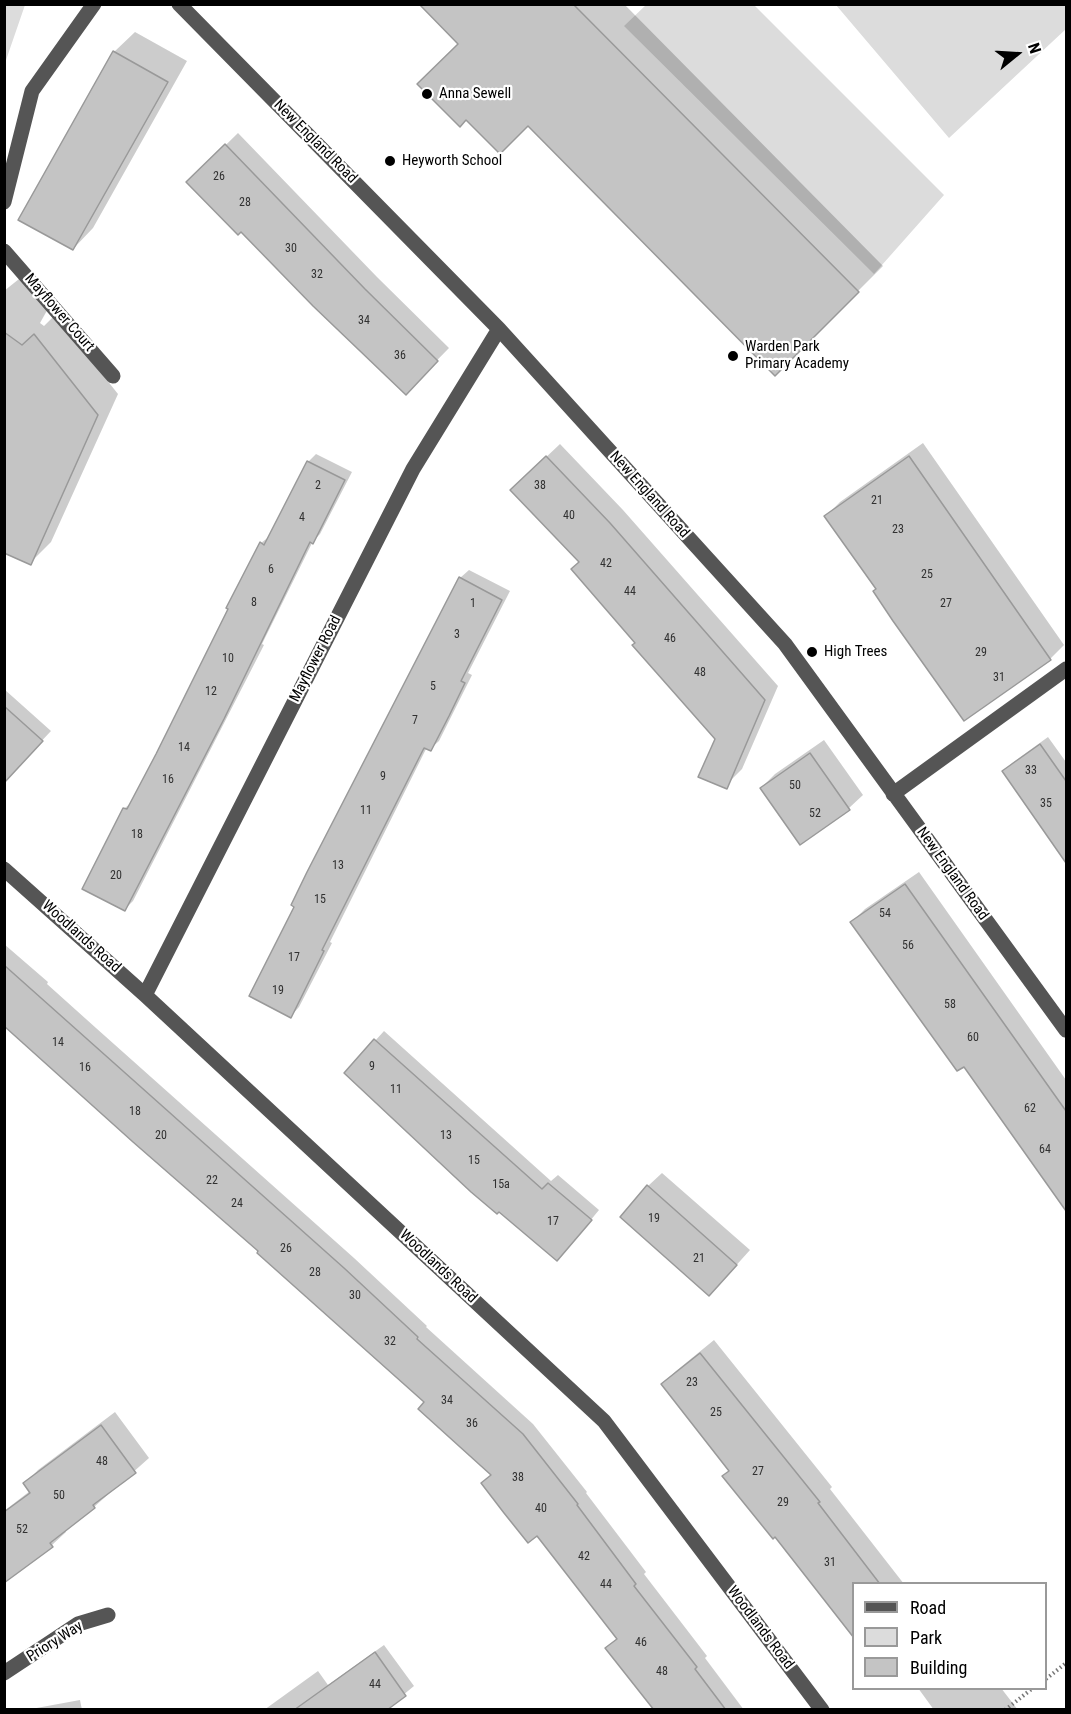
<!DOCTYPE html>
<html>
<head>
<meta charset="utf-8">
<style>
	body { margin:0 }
	#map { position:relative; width:1071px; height:1714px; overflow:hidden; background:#fff; font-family:"Roboto Condensed",sans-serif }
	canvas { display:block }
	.frame { position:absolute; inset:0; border:6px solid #000; pointer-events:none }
	.legend { position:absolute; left:852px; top:1582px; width:195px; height:108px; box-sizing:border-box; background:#fff; border:2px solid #999; margin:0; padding:8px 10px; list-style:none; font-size:18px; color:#000 }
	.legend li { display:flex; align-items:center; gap:12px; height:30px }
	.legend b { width:30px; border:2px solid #999 }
	.north { position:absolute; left:987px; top:24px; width:60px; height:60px; -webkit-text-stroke:4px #fff; paint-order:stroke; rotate:72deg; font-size:16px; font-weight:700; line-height:24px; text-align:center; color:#000 }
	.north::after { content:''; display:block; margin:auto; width:21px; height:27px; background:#000; clip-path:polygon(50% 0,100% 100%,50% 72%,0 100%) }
</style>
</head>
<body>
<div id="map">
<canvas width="1071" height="1714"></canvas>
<div class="frame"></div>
<ul class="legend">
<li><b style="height:8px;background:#555"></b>Road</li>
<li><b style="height:16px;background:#dcdcdc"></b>Park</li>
<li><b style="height:16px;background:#c4c4c4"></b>Building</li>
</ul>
<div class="north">N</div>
</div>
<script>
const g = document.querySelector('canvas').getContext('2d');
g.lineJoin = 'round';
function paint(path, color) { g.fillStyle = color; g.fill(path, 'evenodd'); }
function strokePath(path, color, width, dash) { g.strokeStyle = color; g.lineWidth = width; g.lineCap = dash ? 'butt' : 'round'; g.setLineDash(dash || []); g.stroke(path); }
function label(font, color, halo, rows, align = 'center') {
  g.font = font + ' "Roboto Condensed",sans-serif'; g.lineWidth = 4.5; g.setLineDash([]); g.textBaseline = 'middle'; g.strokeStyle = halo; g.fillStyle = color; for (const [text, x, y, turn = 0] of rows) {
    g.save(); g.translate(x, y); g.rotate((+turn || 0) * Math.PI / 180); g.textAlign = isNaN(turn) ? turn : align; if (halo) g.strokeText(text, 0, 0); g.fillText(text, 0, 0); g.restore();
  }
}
const green = new Path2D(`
	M 5,4 L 25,5 L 5,63 L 4,5 Z
	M 646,5 L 754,5 L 944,195 L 874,274 L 624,26 Z
	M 836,5 L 1066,5 L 1066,29 L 949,138 Z`);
const shadow = new Path2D(`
	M 435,4 L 624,4 L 883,266 L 775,374 L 460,43 Z
	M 135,32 L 187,61 L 93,228 L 73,249 L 114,52 Z
	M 238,133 L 377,277 L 449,348 L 406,392 L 241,230 L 188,182 Z
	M 24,275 L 49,307 L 40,323 L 44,326 L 55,315 L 118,394 L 51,542 L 30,563 L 4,428 L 4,291 Z
	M 923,443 L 1064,645 L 1050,659 L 878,589 L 826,516 L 840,502 Z
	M 560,444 L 623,510 L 778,686 L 742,769 L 728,783 L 716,739 L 637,643 L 525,477 Z
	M 316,454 L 352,472 L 320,534 L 313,541 L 262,644 L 264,645 L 133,901 L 125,909 L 125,808 L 133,801 L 261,543 L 270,536 L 309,461 Z
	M 469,570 L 510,591 L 468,673 L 472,675 L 439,741 L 430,749 L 427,747 L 330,942 L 332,943 L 299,1007 L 291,1016 L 296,907 L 460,578 Z
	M 4,689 L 51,731 L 19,765 L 4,769 Z
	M 1048,737 L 1066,762 L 1066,861 L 1004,771 L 1012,763 Z
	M 824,740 L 863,795 L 849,808 L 800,843 L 761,788 L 775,774 Z
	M 919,872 L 1066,1080 L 1066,1210 L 964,1065 L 852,922 L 865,909 Z
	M 4,944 L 48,982 L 47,984 L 96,1028 L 354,1258 L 427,1326 L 426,1327 L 533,1424 L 587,1492 L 586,1493 L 646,1572 L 644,1574 L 707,1656 L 705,1658 L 744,1710 L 655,1710 L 607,1648 L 618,1637 L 537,1534 L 483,1483 L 492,1474 L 426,1402 L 261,1251 L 4,1024 Z
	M 384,1031 L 551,1181 L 558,1175 L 599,1210 L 566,1250 L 346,1073 Z
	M 662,1173 L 750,1250 L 723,1280 L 648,1186 Z
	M 714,1340 L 832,1487 L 830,1489 L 904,1584 L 854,1584 L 730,1470 L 663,1384 L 676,1371 Z
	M 115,1412 L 149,1458 L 94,1507 L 64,1530 L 66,1532 L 52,1545 L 4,1581 L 4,1511 L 30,1491 L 25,1484 L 38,1470 Z
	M 384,1645 L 414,1686 L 385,1710 L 264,1710 L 318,1671 L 328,1685 Z
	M 918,1688 L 1001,1688 L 1018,1710 L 934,1710 Z
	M 80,1700 L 82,1710 L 31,1710 L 31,1709 Z`);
const building = new Path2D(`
	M 419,4 L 573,4 L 859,292 L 775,376 L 528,126 L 500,154 L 466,120 L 460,127 L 417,84 L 458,44 Z
	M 113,51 L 168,82 L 73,250 L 18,220 Z
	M 225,144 L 365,289 L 438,361 L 406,395 L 313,306 L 241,232 L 238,235 L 186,182 Z
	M 4,332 L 22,345 L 34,334 L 98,415 L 31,565 L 4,553 Z
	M 546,456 L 610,523 L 765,700 L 727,789 L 698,777 L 715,739 L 632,645 L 635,643 L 571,569 L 579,562 L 510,490 Z
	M 909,456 L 1051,660 L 964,721 L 893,621 L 873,591 L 876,589 L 824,516 Z
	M 307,461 L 345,480 L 313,544 L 310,542 L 224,719 L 125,911 L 82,889 L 123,808 L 127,809 L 156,754 L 228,609 L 226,608 L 260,542 L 264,545 Z
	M 459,577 L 502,600 L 461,681 L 465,683 L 449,716 L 431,751 L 424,748 L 322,950 L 324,951 L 291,1018 L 249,996 L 294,907 L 291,905 L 307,872 Z
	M 4,706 L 43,741 L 4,783 Z
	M 1040,744 L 1066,781 L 1066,863 L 1002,771 Z
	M 810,753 L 850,810 L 800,845 L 760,788 Z
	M 905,884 L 1066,1111 L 1066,1211 L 964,1067 L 957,1071 L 850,922 Z
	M 4,965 L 344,1268 L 418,1337 L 417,1339 L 523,1434 L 578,1504 L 577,1505 L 636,1584 L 634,1586 L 697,1667 L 695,1669 L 726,1710 L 654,1710 L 605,1648 L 617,1639 L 537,1536 L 528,1543 L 504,1513 L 481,1483 L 491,1475 L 418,1409 L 424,1402 L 257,1253 L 258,1251 L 133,1142 L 4,1026 Z
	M 374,1039 L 542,1189 L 548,1183 L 592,1220 L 557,1261 L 499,1212 L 497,1214 L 471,1192 L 344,1073 Z
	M 647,1185 L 737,1265 L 709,1296 L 620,1217 Z
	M 700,1353 L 820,1502 L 818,1503 L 880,1584 L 854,1584 L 854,1638 L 775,1537 L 773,1539 L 722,1476 L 729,1471 L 661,1384 Z
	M 101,1425 L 136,1473 L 93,1505 L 95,1508 L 50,1543 L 53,1547 L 4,1583 L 4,1512 L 30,1493 L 23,1483 Z
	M 375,1652 L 406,1696 L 387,1710 L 294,1710 Z`);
const path = new Path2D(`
	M 1046,1679 L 1066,1663
	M 1005,1710 L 1033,1688`);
const minor = new Path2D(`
	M 179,4 L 499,329 L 785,644 L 1066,1030
	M 4,202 L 32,91 L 94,4
	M 4,251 L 113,376
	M 893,794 L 1066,669
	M 4,869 L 145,995 L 604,1421 L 822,1710
	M 145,995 L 413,469 L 499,329
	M 4,1673 L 78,1624 L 108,1615`);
const markers = [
	[427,94,6,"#000"],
	[390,161,6,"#000"],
	[733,356,6,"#000"],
	[812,652,6,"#000"]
];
const numberNames = [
	["26",219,177],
	["28",245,203],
	["30",291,249],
	["32",317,275],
	["34",364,321],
	["36",400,356],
	["2",318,486],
	["38",540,486],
	["21",877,501],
	["40",569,516],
	["4",302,518],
	["23",898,530],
	["42",606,564],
	["6",271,570],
	["25",927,575],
	["44",630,592],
	["8",254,603],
	["1",473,604],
	["27",946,604],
	["3",457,635],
	["46",670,639],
	["29",981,653],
	["10",228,659],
	["48",700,673],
	["31",999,678],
	["5",433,687],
	["12",211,692],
	["7",415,721],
	["14",184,748],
	["33",1031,771],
	["9",383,777],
	["16",168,780],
	["50",795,786],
	["35",1046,804],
	["11",366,811],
	["52",815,814],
	["18",137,835],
	["13",338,866],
	["20",116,876],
	["15",320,900],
	["54",885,914],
	["56",908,946],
	["17",294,958],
	["19",278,991],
	["58",950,1005],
	["60",973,1038],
	["14",58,1043],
	["9",372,1067],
	["16",85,1068],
	["11",396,1090],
	["62",1030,1109],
	["18",135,1112],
	["20",161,1136],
	["13",446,1136],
	["64",1045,1150],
	["15",474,1161],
	["22",212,1181],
	["15a",501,1185],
	["24",237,1204],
	["19",654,1219],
	["17",553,1222],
	["26",286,1249],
	["21",699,1259],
	["28",315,1273],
	["30",355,1296],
	["32",390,1342],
	["23",692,1383],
	["34",447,1401],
	["25",716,1413],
	["36",472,1424],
	["48",102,1462],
	["27",758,1472],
	["38",518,1478],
	["50",59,1496],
	["29",783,1503],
	["40",541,1509],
	["52",22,1530],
	["42",584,1557],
	["31",830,1563],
	["44",606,1585],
	["46",641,1643],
	["48",662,1672],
	["44",375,1685]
];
const poiNames = [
	["Anna Sewell",439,94],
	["Heyworth School",402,161],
	["Warden Park",745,347],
	["Primary Academy",745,364],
	["High Trees",824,652]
];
const streetNames = [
	["New England Road",315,142,45],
	["Mayflower Court",59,313,49],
	["New England Road",649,495,48],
	["Mayflower Road",316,659,-63],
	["New England Road",952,874,54],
	["Woodlands Road",81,937,42],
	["Woodlands Road",438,1267,43],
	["Woodlands Road",760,1628,53],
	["Priory Way",55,1642,-32]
];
paint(green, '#dcdcdc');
paint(shadow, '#0003');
paint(building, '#c4c4c4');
strokePath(building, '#999', 1.5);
strokePath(path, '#777', 4, [1.5, 3]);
strokePath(minor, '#555', 15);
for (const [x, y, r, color] of markers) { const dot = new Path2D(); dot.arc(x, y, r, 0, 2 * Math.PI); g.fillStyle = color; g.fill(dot); strokePath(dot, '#fff', 2); }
label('12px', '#313131', null, numberNames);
label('15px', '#000', '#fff', poiNames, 'left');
label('15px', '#000', '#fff', streetNames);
</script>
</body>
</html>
